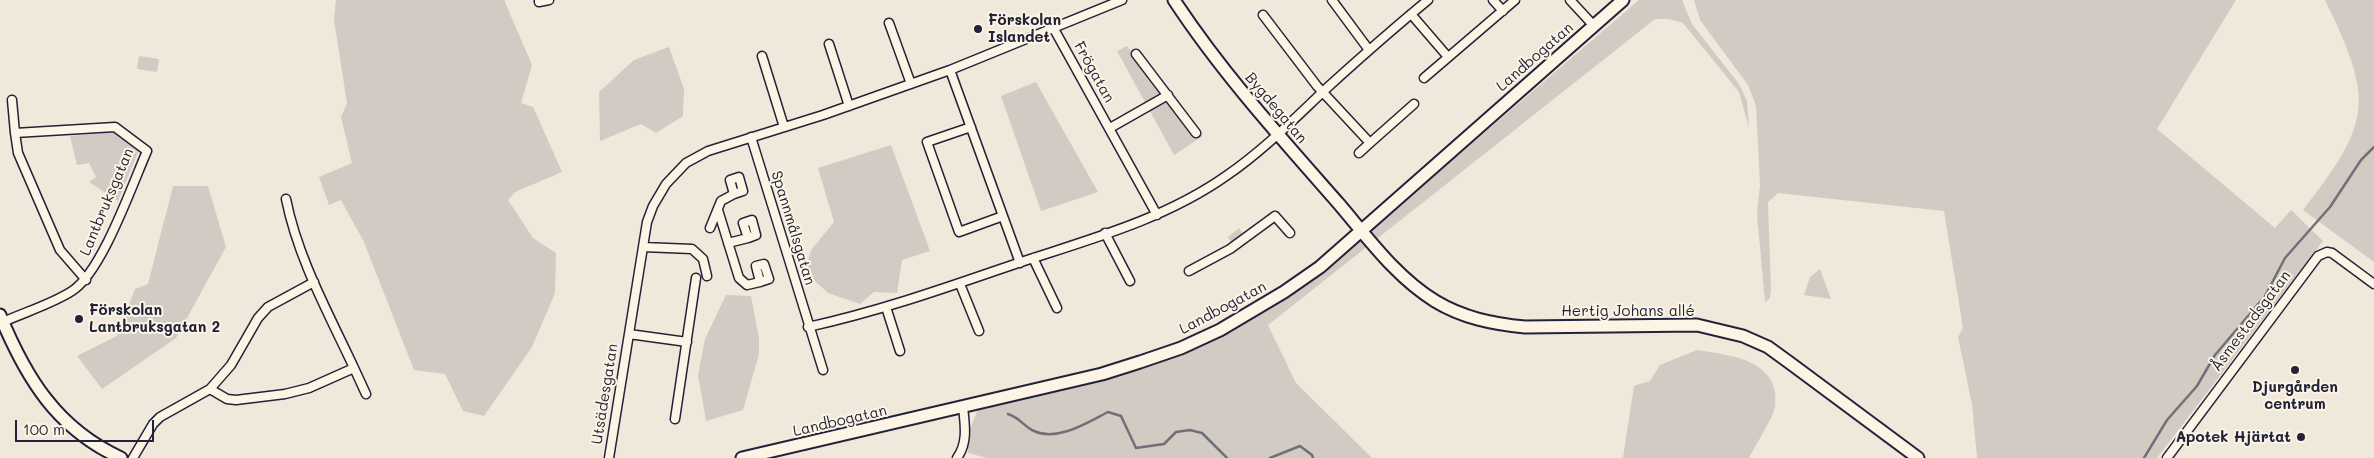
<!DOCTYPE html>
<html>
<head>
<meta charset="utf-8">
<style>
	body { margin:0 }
	#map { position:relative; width:2374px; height:458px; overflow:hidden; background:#efe8db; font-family:Mali,sans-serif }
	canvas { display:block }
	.scale { position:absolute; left:15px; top:420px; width:139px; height:22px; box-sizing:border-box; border:2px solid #22223b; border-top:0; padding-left:6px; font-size:15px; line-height:18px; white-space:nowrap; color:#22223b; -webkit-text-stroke:4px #fcf5e5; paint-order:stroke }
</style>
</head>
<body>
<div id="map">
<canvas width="2374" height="458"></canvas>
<div class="scale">100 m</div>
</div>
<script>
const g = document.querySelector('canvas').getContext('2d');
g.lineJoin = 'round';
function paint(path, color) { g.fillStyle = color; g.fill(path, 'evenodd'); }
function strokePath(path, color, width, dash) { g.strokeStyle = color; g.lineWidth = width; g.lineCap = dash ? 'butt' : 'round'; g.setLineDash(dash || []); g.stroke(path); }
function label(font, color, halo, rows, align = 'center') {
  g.font = font + ' Mali,sans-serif'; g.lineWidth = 4; g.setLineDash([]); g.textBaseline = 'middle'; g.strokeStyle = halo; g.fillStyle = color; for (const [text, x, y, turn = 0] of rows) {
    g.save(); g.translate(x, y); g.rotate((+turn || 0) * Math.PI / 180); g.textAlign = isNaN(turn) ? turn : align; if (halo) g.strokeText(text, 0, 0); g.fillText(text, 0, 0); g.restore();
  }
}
const green = new Path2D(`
	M 336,0 L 504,0 L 532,65 L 521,103 L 533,107 L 562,172 L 515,192 L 508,200 L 533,238 L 556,253 L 555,293 L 532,347 L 484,416 L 463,411 L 445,374 L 414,370 L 364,242 L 341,200 L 329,205 L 319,177 L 352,163 L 341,117 L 347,103 L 334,20 Z
	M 1639,0 L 1682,0 L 1692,24 L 1739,84 L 1747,101 L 1749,128 L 1739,92 L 1683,23 L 1669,19 L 1655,19 L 1268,325 L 1296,383 L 1372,458 L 987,458 L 968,453 L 968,434 L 978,409 L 1088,383 L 1238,324 L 1308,284 Z
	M 1694,0 L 2236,0 L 2157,129 L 2275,228 L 2291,210 L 2323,241 L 2157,458 L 1977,458 L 1972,404 L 1958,337 L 1963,328 L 1944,211 L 1778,193 L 1768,202 L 1771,290 L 1770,298 L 1765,302 L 1757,214 L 1760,185 L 1756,106 L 1748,85 L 1700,20 Z
	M 2325,0 L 2374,0 L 2374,262 L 2303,210 C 2372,122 2374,100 2325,0 Z
	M 1127,46 L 1195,137 L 1201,133 L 1203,136 L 1174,155 L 1117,51 Z
	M 669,47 L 684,89 L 683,116 L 656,133 L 641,124 L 600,141 L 599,92 L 634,60 Z
	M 139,56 L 159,59 L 157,72 L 137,69 Z
	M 1036,82 L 1098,192 L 1041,211 L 1001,96 Z
	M 114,132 L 138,152 L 118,201 L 89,182 L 96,177 L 89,163 L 77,165 L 70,136 Z
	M 891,145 L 930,251 L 902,260 L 897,293 L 874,292 L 860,304 L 828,293 L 804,271 L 812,249 L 834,222 L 818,168 Z
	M 173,186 L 208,186 L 226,247 L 176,338 L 102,389 L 77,356 L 117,336 L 135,289 L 148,284 Z
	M 1239,228 L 1243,234 L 1231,243 L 1228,237 Z
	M 1820,269 L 1831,299 L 1804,295 L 1810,277 Z
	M 726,295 L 751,296 L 759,338 L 759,354 L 743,410 L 706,421 L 698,375 L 705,339 Z
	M 1697,350 C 1730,355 1782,360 1775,407 C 1773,418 1755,446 1749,458 L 1623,458 L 1634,386 L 1650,381 L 1660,365 Z`);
const stream = new Path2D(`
	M 1008,414 C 1022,419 1024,427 1034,431 C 1058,442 1088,422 1108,412 L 1121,416 L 1136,448 L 1164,444 L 1176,432 L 1190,430 L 1202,433 L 1227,458
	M 1270,458 L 1300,446 L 1312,455 L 1313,458
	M 2144,458 L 2167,420 L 2197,386 L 2215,355 L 2265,296 L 2285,258 L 2330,207 L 2361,160 L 2374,147`);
const street = new Path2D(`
	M 539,0 L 539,2 L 549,0
	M 1332,0 L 1369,50
	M 1493,0 L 1503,11
	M 1570,0 L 1594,26
	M 1411,14 L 1448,57
	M 1263,15 L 1317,86 L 1370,143 L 1359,153
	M 889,23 L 911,84
	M 1054,29 L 1157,215
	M 829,44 L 849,106
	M 1136,54 L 1196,133
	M 762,56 L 784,127
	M 950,70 L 1020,263
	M 1424,78 L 1515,0
	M 12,100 L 15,133
	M 971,127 L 927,142 L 959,232 L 1003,216
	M 1110,128 L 1168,95
	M 751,137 L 823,370
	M 1370,143 L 1414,104
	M 739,177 L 743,191 L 734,194 L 730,180 Z
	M 718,210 L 739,278 L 747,285 L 760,282
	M 752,220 L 756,235 L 748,238 L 743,223 Z
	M 710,228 L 721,201 L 734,194
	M 1105,233 L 1130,281
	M 728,243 L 748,238
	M 643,247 L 692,249 L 703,259 L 707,276
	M 1033,258 L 1057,308
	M 764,264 L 769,279 L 760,282 L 756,266 Z
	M 1189,271 L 1230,249 L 1275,216 L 1290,233
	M 960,284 L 979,331
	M 886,307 L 900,351
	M 3,322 C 25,312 52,304 72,291 C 102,272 132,185 147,151 L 115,127 L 15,133 L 18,153 L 60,250 L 86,280
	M 808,327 C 881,311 951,286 1021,262 C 1091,239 1165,219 1226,176 C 1264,150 1295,118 1328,87 C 1361,57 1394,28 1428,0
	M 629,334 L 687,342
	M 354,368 L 366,394
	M 210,389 L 231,365 L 258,318 L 268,307 L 314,282
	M 675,419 L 696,278
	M 133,458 L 153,424 L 160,417 L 210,389 L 227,399 L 236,400 L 285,394 L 309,388 L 354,368 C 329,314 298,259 286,199
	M 609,458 L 647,222 L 653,206 L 666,184 L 686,163 L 708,151 L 823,115 L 950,70 L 1122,0
	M 957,458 C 968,443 965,425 963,407
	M 2167,458 L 2318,256 L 2327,252 L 2332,253 L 2374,284`);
const secondary = new Path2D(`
	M 1174,0 C 1222,73 1281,138 1339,204 C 1368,238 1396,277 1435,301 C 1463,318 1493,324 1525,327 L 1697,325 L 1743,336 L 1768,347 L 1790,363 L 1918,458
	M 0,315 C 26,378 57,429 121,458
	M 742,458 L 1102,374 L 1140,362 L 1181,348 L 1220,330 L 1284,292 L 1320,267 L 1623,0`);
const markers = [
	[978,29,5,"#22223b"],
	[79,319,5,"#22223b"],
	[2295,370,5,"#22223b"],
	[2301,437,5,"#22223b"]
];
const poiNames = [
	["Förskolan",988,20],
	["Islandet",988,37],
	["Förskolan",89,310],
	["Lantbruksgatan 2",89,327],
	["Djurgården",2295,387,"center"],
	["centrum",2295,404,"center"],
	["Apotek Hjärtat",2291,437,"right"]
];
const streetNames = [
	["Landbogatan",1535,57,-41],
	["Frögatan",1094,72,61],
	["Bygdegatan",1276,108,50],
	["Lantbruksgatan",107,202,-67],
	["Spannmålsgatan",793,228,73],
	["Landbogatan",1223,308,-28],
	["Hertig Johans allé",1628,311],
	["Åsmestadsgatan",2251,321,-53],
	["Utsädesgatan",605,394,-81],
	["Landbogatan",840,421,-13]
];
paint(green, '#d1cbc3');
strokePath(stream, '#716f79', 2.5);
strokePath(street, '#22223b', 11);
strokePath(secondary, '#22223b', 15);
strokePath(street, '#fcf5e5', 8);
strokePath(secondary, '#fcf5e5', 11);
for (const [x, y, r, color] of markers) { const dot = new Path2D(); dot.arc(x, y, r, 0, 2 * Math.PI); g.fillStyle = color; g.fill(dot); strokePath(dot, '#fcf5e5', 2); }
label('bold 15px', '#22223b', '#fcf5e5', poiNames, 'left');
label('15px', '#22223b', '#fcf5e5', streetNames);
</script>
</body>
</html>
